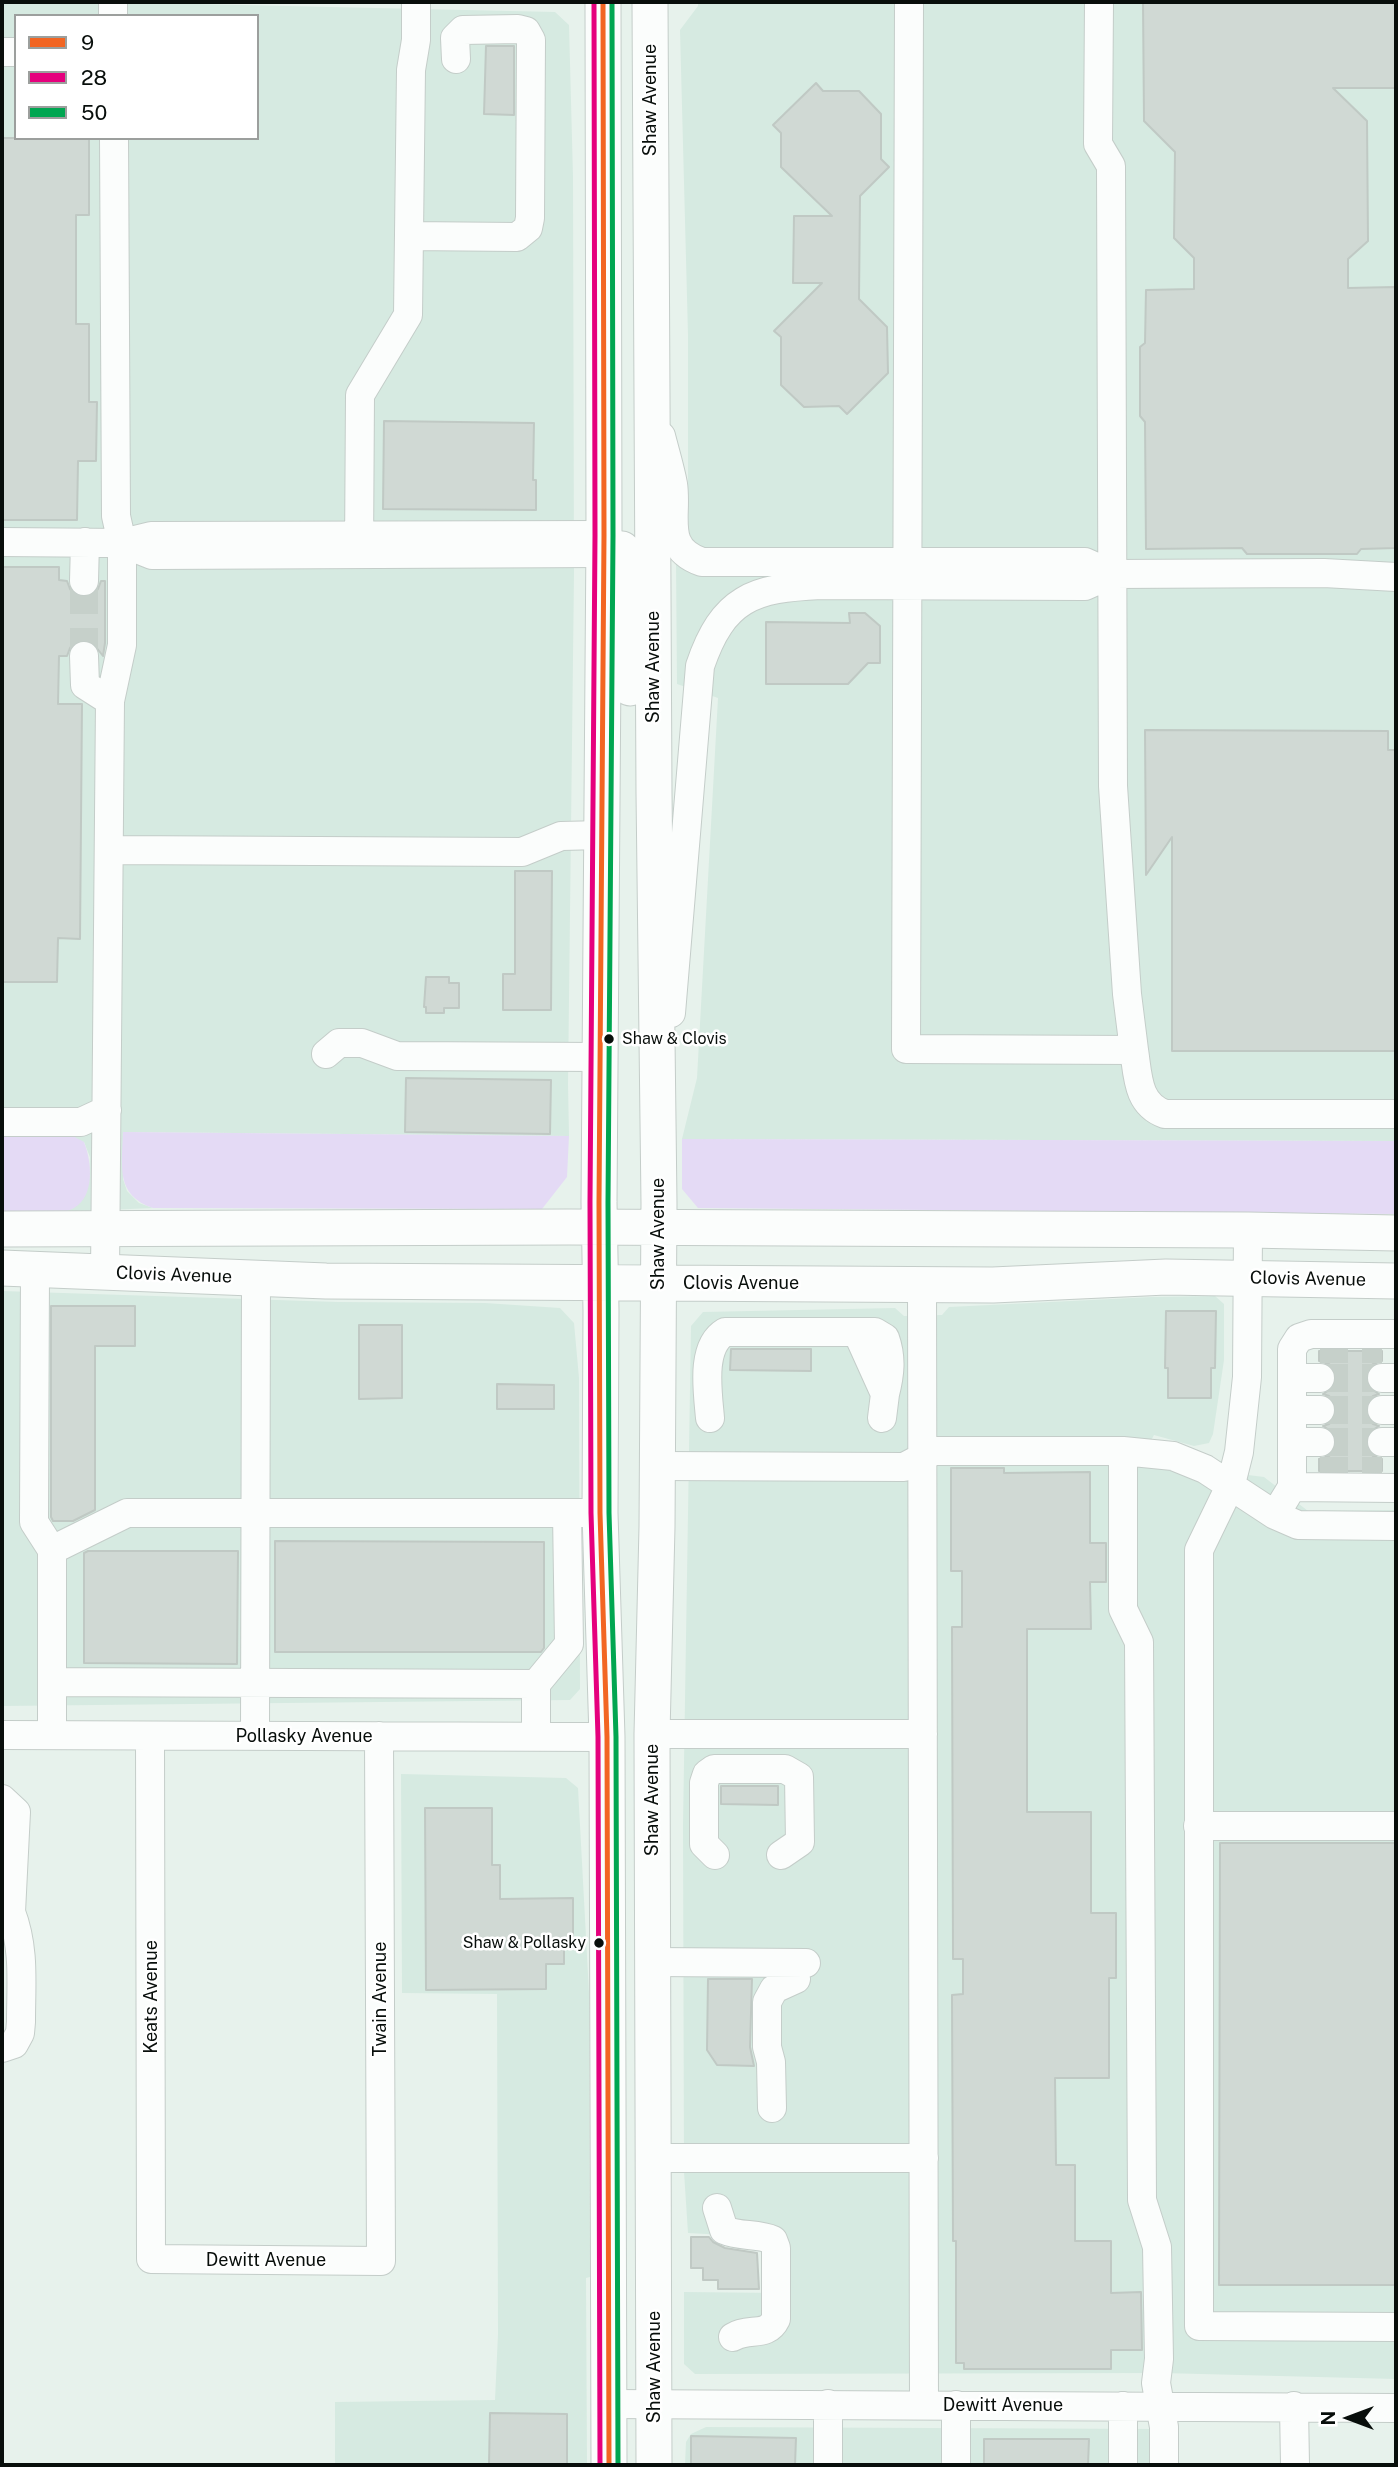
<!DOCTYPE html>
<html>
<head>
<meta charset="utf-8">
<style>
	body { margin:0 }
	#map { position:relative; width:1398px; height:2467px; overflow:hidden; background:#e7f2ec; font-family:"Public Sans",sans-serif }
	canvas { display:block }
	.frame { position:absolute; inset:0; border:4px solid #080e0b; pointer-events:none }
	.legend { position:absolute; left:14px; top:14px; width:245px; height:126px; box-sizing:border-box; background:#fff; border:2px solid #9c9f9d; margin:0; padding:9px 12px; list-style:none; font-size:21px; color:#080e0b }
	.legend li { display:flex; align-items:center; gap:14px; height:35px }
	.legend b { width:35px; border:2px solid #9c9f9d }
	.north { position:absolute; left:1314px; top:2383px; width:70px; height:70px; -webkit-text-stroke:5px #fff; paint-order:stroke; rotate:270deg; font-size:19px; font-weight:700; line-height:28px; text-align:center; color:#080e0b }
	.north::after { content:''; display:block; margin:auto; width:24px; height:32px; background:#080e0b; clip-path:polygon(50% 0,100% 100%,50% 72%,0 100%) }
</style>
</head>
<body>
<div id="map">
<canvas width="1398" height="2467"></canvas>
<div class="frame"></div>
<ul class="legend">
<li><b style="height:9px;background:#f26522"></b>9</li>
<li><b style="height:9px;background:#e5007d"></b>28</li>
<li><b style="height:9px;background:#00a651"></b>50</li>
</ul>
<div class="north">N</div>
</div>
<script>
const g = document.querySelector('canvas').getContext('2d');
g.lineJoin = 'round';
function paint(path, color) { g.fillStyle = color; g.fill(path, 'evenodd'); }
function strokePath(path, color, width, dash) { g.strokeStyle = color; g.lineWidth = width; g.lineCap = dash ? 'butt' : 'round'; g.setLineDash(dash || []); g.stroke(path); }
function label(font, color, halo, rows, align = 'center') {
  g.font = font + ' "Public Sans",sans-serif'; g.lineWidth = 5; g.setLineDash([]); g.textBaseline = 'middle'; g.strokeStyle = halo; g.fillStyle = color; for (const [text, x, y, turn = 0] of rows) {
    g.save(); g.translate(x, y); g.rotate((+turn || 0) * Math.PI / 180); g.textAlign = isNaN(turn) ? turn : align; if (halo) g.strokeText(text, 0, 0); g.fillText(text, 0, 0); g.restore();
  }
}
const built = new Path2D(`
	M 2,2 L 152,3 L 555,12 L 569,25 L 573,177 L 574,573 L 568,1084 L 569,1136 L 123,1132 L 123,1179 L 127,1191 L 139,1203 L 153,1208 L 61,1212 L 89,1183 L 90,1157 L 84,1142 L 2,1134 ZM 16,16 L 257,16 L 257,138 L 16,138 Z
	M 698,2 L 1396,2 L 1396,1141 L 682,1139 L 697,1078 L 718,698 L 677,684 L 676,561 L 688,532 L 688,335 L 680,30 L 698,6 Z
	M 2,1291 L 338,1302 L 485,1303 L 560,1308 L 574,1323 L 579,1378 L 580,1689 L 570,1700 L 2,1706 Z
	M 1215,1296 L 1224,1304 L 1224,1360 L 1213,1434 L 1209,1443 L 1194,1446 L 1154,1435 L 1138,1464 L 1160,1464 L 1264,1477 L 1308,1511 L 1396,1510 L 1396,2379 L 1162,2373 L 695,2374 L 684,2364 L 684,2292 L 780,2293 L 780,2238 L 688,2233 L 684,2172 L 683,1825 L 691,1326 L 703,1312 L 895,1308 L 904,1316 L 942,1315 L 949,1307 L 1152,1297 Z
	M 401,1774 L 566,1778 L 578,1788 L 589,1993 L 590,2277 L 586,2278 L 587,2465 L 335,2465 L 335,2402 L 495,2400 L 498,2334 L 497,1994 L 402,1993 Z
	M 706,2427 L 1157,2429 L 1157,2465 L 685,2465 L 686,2442 L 691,2434 Z`);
const green = new Path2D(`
	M 123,1132 L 569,1136 L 567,1177 L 542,1209 L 153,1208 C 115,1195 122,1166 123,1132 Z
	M 2,1134 L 69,1134 L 84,1142 C 92,1162 95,1196 74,1208 C 59,1217 19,1212 2,1212 Z
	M 682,1139 L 1396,1141 L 1396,1214 L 698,1208 L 682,1189 Z`);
const building = new Path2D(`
	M 1143,2 L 1396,2 L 1396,88 L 1333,88 L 1367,121 L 1368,241 L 1348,259 L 1348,288 L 1395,287 L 1396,548 L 1361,549 L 1357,554 L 1247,554 L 1242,548 L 1146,549 L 1145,422 L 1140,416 L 1140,347 L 1145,343 L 1146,290 L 1194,289 L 1194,258 L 1174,238 L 1175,152 L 1144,121 Z
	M 486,46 L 514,46 L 514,115 L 484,114 Z
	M 816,83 L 823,91 L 859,91 L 881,114 L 881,159 L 889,167 L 860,196 L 859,299 L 887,327 L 888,373 L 847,414 L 839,406 L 804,407 L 781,385 L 781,337 L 774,331 L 822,283 L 793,283 L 794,216 L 832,216 L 781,167 L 781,133 L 773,125 Z
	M 2,138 L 89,138 L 89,215 L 76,215 L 76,324 L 89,324 L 89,402 L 97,402 L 96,461 L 78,461 L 77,520 L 2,520 Z
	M 384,421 L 534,423 L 533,480 L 536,480 L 536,510 L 383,509 Z
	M 2,567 L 59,567 L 59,580 L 67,581 L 70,589 L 75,595 L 83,598 L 92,595 L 98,589 L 101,581 L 105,581 L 105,643 L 103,656 L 92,642 L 84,639 L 75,642 L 70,648 L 67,656 L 59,656 L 58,704 L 82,704 L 80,939 L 58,938 L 57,982 L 2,982 Z
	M 849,613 L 865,613 L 880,626 L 880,663 L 868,663 L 848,684 L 766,684 L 766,622 L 850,623 Z
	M 1145,730 L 1388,731 L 1388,750 L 1396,750 L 1396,1051 L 1172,1051 L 1172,837 L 1146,875 Z
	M 515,871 L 552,871 L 551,1010 L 503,1010 L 503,974 L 515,974 Z
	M 426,977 L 449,977 L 449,983 L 459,983 L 459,1008 L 444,1008 L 444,1013 L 426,1013 L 426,1007 L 424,1007 Z
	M 406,1078 L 551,1080 L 550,1134 L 405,1132 Z
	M 51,1306 L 135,1306 L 135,1346 L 95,1346 L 95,1510 L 73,1521 L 53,1521 L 51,1517 Z
	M 1166,1311 L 1216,1311 L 1215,1368 L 1211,1368 L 1211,1398 L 1168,1398 L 1168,1368 L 1165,1368 Z
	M 359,1325 L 402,1325 L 402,1398 L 359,1399 Z
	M 731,1349 L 811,1349 L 811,1371 L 730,1370 Z
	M 1319,1351 L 1382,1351 L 1382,1361 L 1373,1364 L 1367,1370 L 1365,1377 L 1368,1387 L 1379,1394 L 1373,1396 L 1367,1402 L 1365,1409 L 1367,1418 L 1373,1424 L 1379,1426 L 1368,1433 L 1365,1443 L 1367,1450 L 1373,1456 L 1382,1459 L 1382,1471 L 1319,1471 L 1319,1459 L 1329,1456 L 1335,1450 L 1337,1443 L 1334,1433 L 1323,1426 L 1329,1424 L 1335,1418 L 1337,1411 L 1335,1402 L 1329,1396 L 1323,1394 L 1334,1387 L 1337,1377 L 1335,1370 L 1329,1364 L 1319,1361 Z
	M 497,1384 L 554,1385 L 554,1409 L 497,1409 Z
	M 951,1468 L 1004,1468 L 1004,1473 L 1090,1472 L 1090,1543 L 1106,1543 L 1106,1582 L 1090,1582 L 1091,1629 L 1027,1629 L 1027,1812 L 1091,1812 L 1091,1913 L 1116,1913 L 1116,1978 L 1109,1978 L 1109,2078 L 1055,2078 L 1056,2165 L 1075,2165 L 1075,2241 L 1111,2241 L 1111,2293 L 1141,2292 L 1142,2350 L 1111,2350 L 1111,2369 L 964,2369 L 964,2363 L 956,2363 L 956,2241 L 953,2241 L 952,1995 L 963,1994 L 963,1959 L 953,1959 L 952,1627 L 962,1627 L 962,1571 L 951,1571 Z
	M 275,1541 L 544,1542 L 544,1648 L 541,1652 L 275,1652 Z
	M 88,1551 L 238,1551 L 237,1664 L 84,1663 L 84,1553 Z
	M 721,1786 L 778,1786 L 778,1805 L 721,1804 Z
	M 425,1808 L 492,1808 L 492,1865 L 500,1865 L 500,1899 L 573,1898 L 573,1940 L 564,1940 L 564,1964 L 546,1964 L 546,1989 L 426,1990 Z
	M 1220,1843 L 1396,1843 L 1396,2285 L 1219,2285 Z
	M 708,1979 L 752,1979 L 750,2047 L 754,2066 L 717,2065 L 707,2050 Z
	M 691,2237 L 709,2237 L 713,2242 L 725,2248 L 757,2253 L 759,2289 L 718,2289 L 718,2280 L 703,2280 L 703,2268 L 691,2268 Z
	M 490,2413 L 567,2414 L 567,2465 L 489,2465 Z
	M 691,2436 L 796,2438 L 795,2465 L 691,2465 Z
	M 984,2439 L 1089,2439 L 1088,2465 L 984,2465 Z`);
const minorTunnel = new Path2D(`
	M 84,656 L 84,581
	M 1320,1349 L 1382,1349
	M 1320,1378 L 1382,1378
	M 1320,1410 L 1382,1410
	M 1320,1442 L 1382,1442
	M 1320,1471 L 1382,1471`);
const minor = new Path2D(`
	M 113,2 L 113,16
	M 909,2 L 906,1049 L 1134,1050 L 1127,994 L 1113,786 L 1111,166 L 1098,144 L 1099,2
	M 2,52 L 16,52
	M 409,236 L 517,237 L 528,228 L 530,218 L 531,40 L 526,31 L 518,29 L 463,30 L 455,38 L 456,59
	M 661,436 C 665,452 670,468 673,484 C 678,516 661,548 702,562 L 1085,562 L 1112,574 L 1324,573 L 1396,577
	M 2,542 L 122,543
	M 359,552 L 360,395 L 408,315 L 411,70 L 416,40 L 416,2
	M 603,553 L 152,555 L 122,543 L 151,536 L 604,535
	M 84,581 L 85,542
	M 84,656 L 85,685 L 110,701
	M 109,850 L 522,852 L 561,836 L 602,835
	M 671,1013 L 700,666 C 723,598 753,588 821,585 L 1085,586 L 1112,574
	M 1134,1050 C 1138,1076 1137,1104 1165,1114 L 1396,1114
	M 326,1054 L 339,1043 L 362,1043 L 397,1056 L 600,1057
	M 2,1122 L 81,1122 L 107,1110
	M 1248,1230 L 1247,1377 L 1239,1452 L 1231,1484 L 1199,1550 L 1199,2326 L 1396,2327
	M 35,1269 L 34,1522 L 52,1550
	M 105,1273 L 110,701 L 122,645 L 122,543 L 116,516 L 114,138
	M 922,1284 L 924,2405
	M 857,1332 L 875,1332 L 885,1338 C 892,1358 890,1374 885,1394
	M 1292,1378 L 1320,1378
	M 1382,1378 L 1396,1378
	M 1292,1410 L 1320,1410
	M 1382,1410 L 1396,1410
	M 710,1418 C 708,1393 700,1347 725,1332 L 857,1332 L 885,1394 L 882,1418
	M 1292,1442 L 1320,1442
	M 1382,1442 L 1396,1442
	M 1123,1451 L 1123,1609 L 1139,1642 L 1142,2200 L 1157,2247 L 1159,2359 L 1156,2383 L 1164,2427 L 1164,2465
	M 657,1466 L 904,1467 L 934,1451 L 1123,1451 L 1173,1456 L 1205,1469 L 1275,1515 L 1298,1525 L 1396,1526
	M 1292,1487 L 1396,1488
	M 1275,1515 L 1292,1487 L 1292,1349 L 1299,1338 L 1311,1334 L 1396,1334
	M 53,1682 L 536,1684
	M 652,1734 L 923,1734
	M 2,1735 L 607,1737
	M 52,1735 L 52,1550 L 127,1513 L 600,1513
	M 150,1736 L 151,2259 L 381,2261 L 379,1736
	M 255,1736 L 256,1279
	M 536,1736 L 536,1684 L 569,1644 L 567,1513
	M 2,1799 L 16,1812 L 11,1912 L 2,1918
	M 1198,1826 L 1396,1826
	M 715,1855 L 704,1844 L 704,1783 L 707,1774 L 714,1769 L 785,1769 L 799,1777 L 800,1842 L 781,1855
	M 652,1962 L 806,1963
	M 2,2048 L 14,2044 L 20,2033 L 21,2022 C 21,1983 25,1949 11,1912
	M 772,2108 L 771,2062 L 767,2047 L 767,2002 L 774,1989 L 796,1979
	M 653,2158 L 924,2158
	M 717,2208 L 724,2230 C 740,2237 757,2233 773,2240 L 776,2248 L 776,2319 C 767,2338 749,2327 733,2337
	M 609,2404 L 1396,2408
	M 828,2404 L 828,2465
	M 956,2405 L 956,2465
	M 1123,2406 L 1123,2465
	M 1294,2406 L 1295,2465`);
const major = new Path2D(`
	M 603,2 L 604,535 L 599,1202 L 601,1311 L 600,1513 L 607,1737 L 609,2465
	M 650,2 L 654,793 L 659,1203 L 657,1527 L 652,1734 L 654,2465
	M 622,549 L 626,560 L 630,688
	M 2,1229 L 569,1227 L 1248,1230 L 1396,1233
	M 2,1268 L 326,1281 L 993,1285 L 1166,1277 L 1396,1281`);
const bus1 = new Path2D(`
	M 603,2 L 604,535 L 599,1202 L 600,1513 L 607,1737 L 609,2465`);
const bus2 = new Path2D(`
	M 594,2 L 595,535 L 590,1202 L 591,1513 L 598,1737 L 600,2465`);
const bus3 = new Path2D(`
	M 612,2 L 613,535 L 608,1202 L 609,1513 L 616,1737 L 618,2465`);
const markers = [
	[609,1039,6,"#080e0b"],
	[599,1943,6,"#080e0b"]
];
const busNames = [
	["Shaw & Clovis",622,1039],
	["Shaw & Pollasky",586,1943,"right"]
];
const streetNames = [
	["Shaw Avenue",650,100,-90],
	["Shaw Avenue",653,667,-90],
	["Shaw Avenue",658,1234,-90],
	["Clovis Avenue",174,1275,2],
	["Clovis Avenue",1308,1279,1],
	["Clovis Avenue",741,1283],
	["Pollasky Avenue",304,1736],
	["Shaw Avenue",652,1800,-90],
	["Keats Avenue",151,1997,-90],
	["Twain Avenue",380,1999,-90],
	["Dewitt Avenue",266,2260],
	["Shaw Avenue",654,2367,-90],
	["Dewitt Avenue",1003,2405]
];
paint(built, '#d6eae1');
paint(green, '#e4daf5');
paint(building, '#d0d9d4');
strokePath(building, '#c0c9c4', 2);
strokePath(minorTunnel, '#c6d0ca', 28, [28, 14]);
strokePath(minor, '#c4cdc9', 30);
strokePath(major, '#c4cdc9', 37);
strokePath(minor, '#fbfdfc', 28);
strokePath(major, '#fbfdfc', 35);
strokePath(bus1, '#f26522', 5);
strokePath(bus2, '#e5007d', 5);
strokePath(bus3, '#00a651', 5);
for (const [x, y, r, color] of markers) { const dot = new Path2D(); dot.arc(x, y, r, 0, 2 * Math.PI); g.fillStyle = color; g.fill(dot); strokePath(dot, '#fff', 2.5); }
label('16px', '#080e0b', '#fff', busNames, 'left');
label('18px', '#080e0b', '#fff', streetNames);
</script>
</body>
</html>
